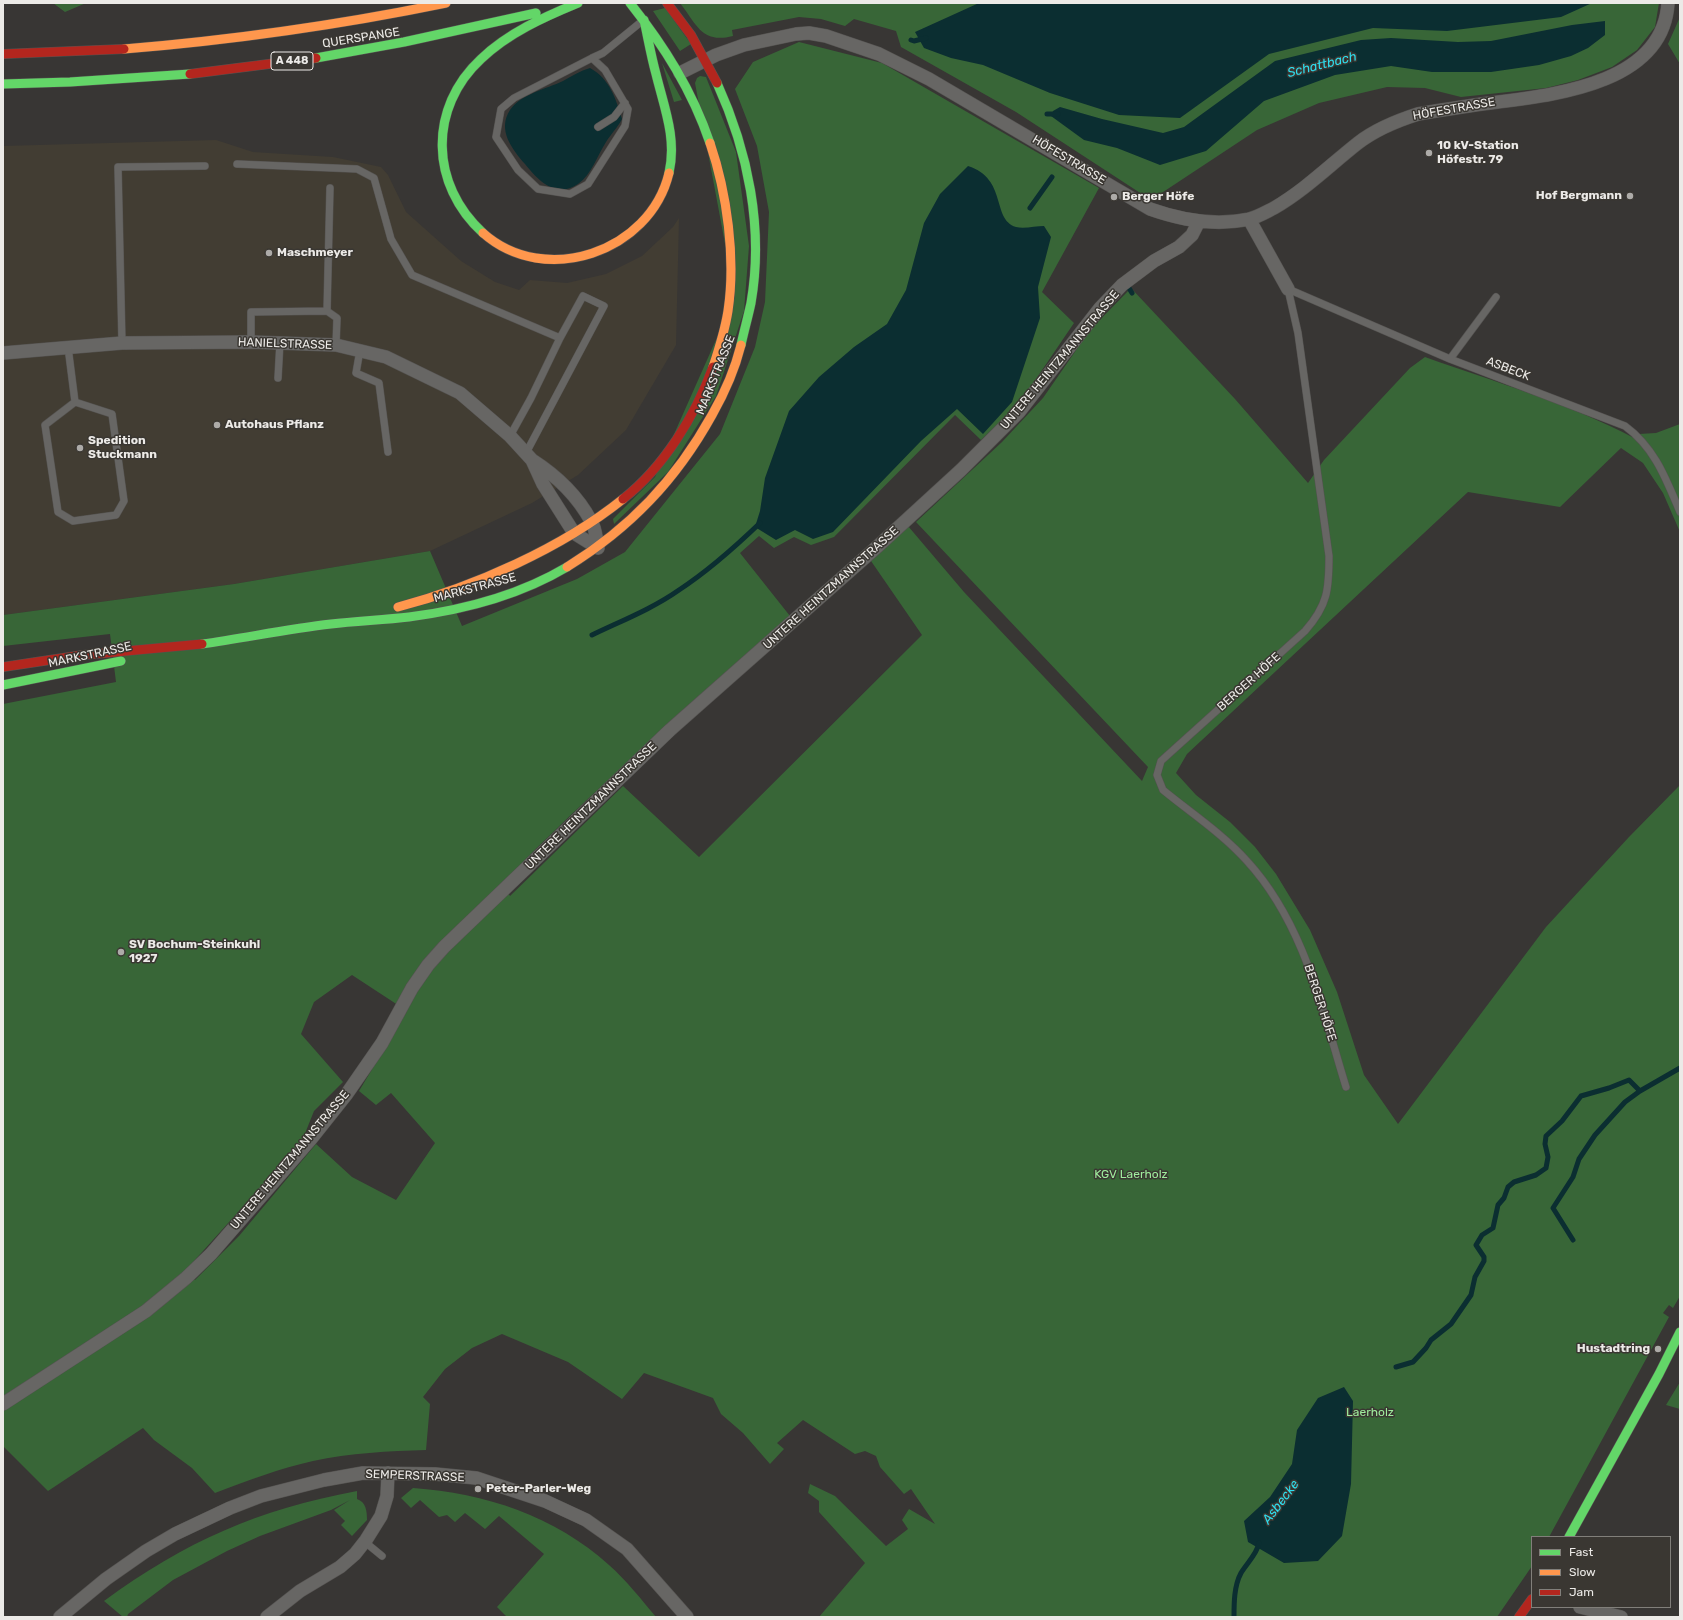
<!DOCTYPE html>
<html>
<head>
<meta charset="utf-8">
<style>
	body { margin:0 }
	#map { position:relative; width:1683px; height:1620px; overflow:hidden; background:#383634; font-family:Rubik,sans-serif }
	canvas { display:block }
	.frame { position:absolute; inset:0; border:4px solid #eceae7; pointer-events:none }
	.legend { position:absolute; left:1531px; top:1536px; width:140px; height:72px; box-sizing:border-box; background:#3a3732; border:1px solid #817f7a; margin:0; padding:5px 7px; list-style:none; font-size:12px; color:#eceae7 }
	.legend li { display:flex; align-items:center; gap:8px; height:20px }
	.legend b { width:20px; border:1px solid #817f7a }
</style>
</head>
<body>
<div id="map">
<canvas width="1683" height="1620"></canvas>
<div class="frame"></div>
<ul class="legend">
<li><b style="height:5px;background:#63d668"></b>Fast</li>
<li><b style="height:5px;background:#ff974d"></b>Slow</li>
<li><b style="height:5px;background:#b3261e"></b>Jam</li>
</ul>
</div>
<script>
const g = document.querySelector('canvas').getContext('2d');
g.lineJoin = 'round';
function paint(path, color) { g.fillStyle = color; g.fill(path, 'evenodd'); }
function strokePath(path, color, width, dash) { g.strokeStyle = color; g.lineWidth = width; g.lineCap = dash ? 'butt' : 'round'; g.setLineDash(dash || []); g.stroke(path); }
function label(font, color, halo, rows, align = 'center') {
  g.font = font + ' Rubik,sans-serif'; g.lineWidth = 3; g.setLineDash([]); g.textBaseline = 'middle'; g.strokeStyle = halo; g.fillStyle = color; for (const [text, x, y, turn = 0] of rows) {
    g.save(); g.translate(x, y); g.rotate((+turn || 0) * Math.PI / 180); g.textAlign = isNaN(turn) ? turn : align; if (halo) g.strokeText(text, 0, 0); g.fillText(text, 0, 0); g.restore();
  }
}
const built = new Path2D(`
	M 216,140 L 253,152 L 333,157 L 381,167 L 388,175 L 406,212 L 461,261 L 495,282 L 519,290 L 530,280 L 567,283 L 606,274 L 642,256 L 673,227 L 679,218 L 676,345 L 626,430 L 578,475 L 532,503 L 430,551 L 234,584 L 3,615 L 3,146 Z`);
const green = new Path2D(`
	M 53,3 L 86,3 L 65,12 Z
	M 680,3 L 1659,3 L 1655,27 L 1637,50 L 1612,67 L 1578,80 L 1546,88 L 1461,97 L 1425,88 L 1387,87 L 1319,103 L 1257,130 L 1151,200 L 1016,112 L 901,47 L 896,31 L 854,19 L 845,26 L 821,19 L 799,17 L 732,30 L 733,36 C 702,44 697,25 680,3 Z
	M 665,8 L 691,44 L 680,51 L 653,11 Z
	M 1680,17 L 1680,64 L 1668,44 Z
	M 799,42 L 882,63 L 1099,188 L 1042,292 L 1074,323 L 1019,404 L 981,440 L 955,415 L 834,537 L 811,545 L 794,537 L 774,548 L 759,536 L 740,553 L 790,616 C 693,703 594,789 502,883 L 510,896 L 623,786 L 699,857 L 922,635 L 871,561 L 908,526 L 964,592 L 1142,781 L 1148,767 L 916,522 L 1002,442 L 1043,398 L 1090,330 L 1131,288 L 1235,399 L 1308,483 L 1324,460 L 1410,368 L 1425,357 C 1495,382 1568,403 1634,438 L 1639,434 L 1656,433 L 1680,424 L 1680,532 L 1663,493 L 1643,463 L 1621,448 L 1560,507 L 1468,492 L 1187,754 L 1176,773 L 1196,795 L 1230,822 L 1255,847 L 1276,874 L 1310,930 L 1337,992 L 1364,1075 L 1398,1124 L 1546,927 L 1629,837 L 1680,785 L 1680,1296 L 1673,1308 L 1669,1305 L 1663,1313 L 1669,1317 L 1549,1537 L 1532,1537 L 1532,1566 L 1497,1617 L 819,1617 L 865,1563 L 819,1512 L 819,1501 L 808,1493 L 810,1484 L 835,1496 L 886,1546 L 908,1529 L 902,1520 L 909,1509 L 935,1524 L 911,1489 L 904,1494 L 880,1467 L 876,1456 L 865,1451 L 855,1454 L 803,1420 L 777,1443 L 784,1449 L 770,1464 L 743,1433 L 721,1414 L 713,1398 L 644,1373 L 622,1399 L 568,1362 L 502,1334 L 472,1348 L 445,1369 L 423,1397 L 430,1404 L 426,1450 C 389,1451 350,1453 313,1461 C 281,1468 246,1481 215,1493 L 192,1468 L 154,1440 L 143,1428 L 48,1491 L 3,1446 L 3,704 L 116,682 L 110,634 L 3,646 L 3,615 L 234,584 L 430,551 L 462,626 L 577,579 L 625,552 L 720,434 L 755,347 L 765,302 L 769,212 L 757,146 L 735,89 L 753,62 ZM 352,975 L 407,1011 L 359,1091 L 376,1105 L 391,1093 L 435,1143 L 396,1200 L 352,1177 L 316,1144 L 239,1236 L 195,1280 L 185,1271 L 302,1141 L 314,1111 L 343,1082 L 301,1034 L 314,1002 Z
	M 662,63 L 682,100 L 674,102 Z
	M 700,76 L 706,77 L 736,152 L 749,246 L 744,311 L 716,396 L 668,472 L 614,524 L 613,519 L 655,477 L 735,297 L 695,83 L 697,78 Z
	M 1680,1382 L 1680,1409 L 1666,1405 Z
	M 413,1488 C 485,1493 555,1516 609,1565 C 626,1580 641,1599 656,1617 L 507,1617 L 497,1607 L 544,1554 L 499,1516 L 485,1529 L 465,1513 L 455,1522 L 447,1515 L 439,1517 L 420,1500 L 411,1508 L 401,1498 Z
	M 357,1491 L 357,1499 C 366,1502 367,1511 367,1520 L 352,1536 L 341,1525 L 345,1521 L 334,1510 L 350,1500 L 331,1510 L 260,1536 L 227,1551 L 173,1580 L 128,1614 L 127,1617 L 123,1617 L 104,1601 C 186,1541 257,1510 357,1491 Z`);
const water = new Path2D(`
	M 979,3 L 1592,3 L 1561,17 L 1447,31 L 1373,28 L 1269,54 L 1180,118 L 1119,115 L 1050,93 L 983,65 L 951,58 L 924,48 L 915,32 Z
	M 1605,21 L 1605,35 L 1588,48 L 1571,56 L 1539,65 L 1491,72 L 1432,72 L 1391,66 L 1335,75 L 1264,101 L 1206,151 L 1160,165 L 1117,148 L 1084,140 L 1051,116 L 1053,111 L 1060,107 L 1102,119 L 1163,133 L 1184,127 L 1275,61 L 1361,40 L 1391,38 L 1458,42 L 1491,41 L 1572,25 Z
	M 590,68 C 610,79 616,99 622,119 C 618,127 611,134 606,142 C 597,156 592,174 578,184 C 555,199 538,180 525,164 C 512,149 497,130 510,110 C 521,94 546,89 563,81 C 572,76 580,71 590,68 Z
	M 968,166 C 1008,179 991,219 1016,227 C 1024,229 1036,226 1044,226 L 1051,237 L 1038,287 L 1040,318 L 1012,402 L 983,434 L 957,409 L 921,441 L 833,532 L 813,539 L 795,530 L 776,540 L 755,527 L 760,511 L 765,478 L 789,411 L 819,377 L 854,347 L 887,324 L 906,290 L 924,223 L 940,194 Z
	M 1344,1387 L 1353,1401 L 1351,1484 L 1342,1536 L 1318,1561 L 1284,1563 L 1248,1542 L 1244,1521 L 1270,1497 L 1292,1464 L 1297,1430 L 1318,1398 Z`);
const stream = new Path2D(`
	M 911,40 L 914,41 L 926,38
	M 1047,114 L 1058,114
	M 1030,208 L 1052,177
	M 1129,288 L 1132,293
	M 592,635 C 621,621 652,609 679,590 C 708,571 735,547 760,523
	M 1573,1240 L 1553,1208 L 1573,1177 L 1579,1159 L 1595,1135 L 1625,1102 L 1640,1091
	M 1396,1367 L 1413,1362 L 1426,1348 L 1431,1340 L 1451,1324 L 1471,1295 L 1475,1277 L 1484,1261 L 1484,1257 L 1476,1245 L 1482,1235 L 1493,1228 L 1498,1205 L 1504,1198 L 1508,1187 L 1514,1182 L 1536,1175 L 1546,1168 L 1548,1157 L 1545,1144 L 1546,1136 L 1562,1121 L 1581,1096 L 1609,1088 L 1629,1080 L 1640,1091 L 1680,1068
	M 1234,1617 C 1234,1603 1234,1586 1241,1573 C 1247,1563 1257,1554 1259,1543`);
const lane = new Path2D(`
	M 592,58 L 605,70 L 628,109 L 625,126 L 588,184 L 570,194 L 538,189 L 518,170 L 496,137 L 501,109 L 514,98 L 592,58 L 603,53 L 641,22
	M 598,127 L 614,117 L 625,103
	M 237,164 L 357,169 L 374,178 L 391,239 L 412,275 L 560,338 L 531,398 L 510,436
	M 330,188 L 327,311 L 337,318 L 336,345
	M 1288,289 L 1298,333 L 1329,556 C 1329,589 1328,605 1305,631 L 1161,761 L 1157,775 L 1163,790 C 1191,813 1223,834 1247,861 C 1304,923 1322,1009 1346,1087
	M 1288,289 L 1450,359 L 1625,426 C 1655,448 1666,479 1680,512
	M 251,342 L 251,312 L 327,311
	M 122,343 L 118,167 L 205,166
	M 68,347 L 75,402
	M 360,350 L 356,373 L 379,383 L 388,452
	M 1450,359 L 1496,297
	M 278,378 L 280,342
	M 75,402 L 112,414 L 124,501 L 116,515 L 73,521 L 58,512 L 45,425 Z
	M 526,453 L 604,306 L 583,296 L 560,338
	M 365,1542 L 382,1556`);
const street = new Path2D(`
	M 680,73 L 716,55 L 744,45 L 796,34 L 809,33 L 826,36 L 879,54 L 929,79 L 1150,209 C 1181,220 1217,226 1249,219 C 1258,217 1266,212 1274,208 C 1305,190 1330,165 1358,143 C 1376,129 1396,121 1418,114 C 1442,110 1466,106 1490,103 C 1552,95 1663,85 1668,3
	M 1249,219 L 1288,289
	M 3,353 L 122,343 L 251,342 L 336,345 L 386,357 L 460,393 L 510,436 L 532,460 L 543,484 L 574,533 L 598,548
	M 532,460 C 557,476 577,495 591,521 C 596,528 596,539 598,548
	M 3,1404 L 146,1311 L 186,1278 L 211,1254 L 311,1139 L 346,1095 L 382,1043 L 412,988 L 428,965 L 444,947 L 670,730 L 878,546 L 961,470 L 1019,412 L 1100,308 L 1122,285 L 1154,261 L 1179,247 L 1192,235 L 1199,221
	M 1580,1607 L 1621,1617
	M 60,1617 L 106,1579 L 146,1551 L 175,1534 L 230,1508 L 261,1496 L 324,1480 L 363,1473 L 435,1474 L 476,1478 L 545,1501 L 586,1520 L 627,1549 L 687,1617
	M 267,1617 L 300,1591 L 340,1567 L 355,1554 L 366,1540 L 381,1516 L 387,1496 L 388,1473`);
const fast = new Path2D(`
	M 630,3 C 664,46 692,90 710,143
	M 644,20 C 648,38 651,56 656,74 C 664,107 677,138 669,173
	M 316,58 L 404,42 L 536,13
	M 717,83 C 748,151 764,228 751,303 C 748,317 744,331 741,345
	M 3,84 L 70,82 L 190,74
	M 483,233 C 430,185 428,108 481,59 C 508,33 544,17 578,3
	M 202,644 C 245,638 287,629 331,624 C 357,621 383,620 409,617 C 463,610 520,595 567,567
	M 3,685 L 121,661
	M 1569,1537 L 1659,1374 L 1680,1332`);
const slow = new Path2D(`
	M 124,49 C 233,40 339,25 446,3
	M 710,143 C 727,193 736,258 728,311 C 725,330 719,349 713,367
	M 483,233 C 545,288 650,252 669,173
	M 567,567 C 630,528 676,480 712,415 C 724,394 735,369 741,345
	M 398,607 C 474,587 562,548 623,499`);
const jam = new Path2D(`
	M 667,3 L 691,35 L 717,83
	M 3,54 L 124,49
	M 190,74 L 316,58
	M 623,499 C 664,467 695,416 713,367
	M 3,667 L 83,655 L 202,644
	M 1519,1617 L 1532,1599`);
const markers = [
	[1429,153,4,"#adaba8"],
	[1630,196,4,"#adaba8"],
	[1114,197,4,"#adaba8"],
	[269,253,4,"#adaba8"],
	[217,425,4,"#adaba8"],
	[80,448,4,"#adaba8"],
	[121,952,4,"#adaba8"],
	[1658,1349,4,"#adaba8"],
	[478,1489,4,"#adaba8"]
];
const shields = [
	[292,61,42]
];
const shieldNames = [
	["A 448",292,61]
];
const streetNames = [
	["QUERSPANGE",361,38,-9],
	["HÖFESTRASSE",1454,109,-10],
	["HÖFESTRASSE",1069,160,31],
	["HANIELSTRASSE",285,344,2],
	["UNTERE HEINTZMANNSTRASSE",1060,360,-50],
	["ASBECK",1508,369,21],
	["MARKSTRASSE",716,375,-68],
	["MARKSTRASSE",475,588,-15],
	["UNTERE HEINTZMANNSTRASSE",831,588,-42],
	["MARKSTRASSE",90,655,-12],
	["BERGER HÖFE",1249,682,-42],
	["UNTERE HEINTZMANNSTRASSE",591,806,-44],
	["BERGER HÖFE",1320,1003,72],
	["UNTERE HEINTZMANNSTRASSE",290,1160,-50],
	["SEMPERSTRASSE",415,1476,2]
];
const poiNames = [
	["10 kV-Station",1437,146],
	["Höfestr. 79",1437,160],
	["Hof Bergmann",1622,196,"right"],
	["Berger Höfe",1122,197],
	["Maschmeyer",277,253],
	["Autohaus Pflanz",225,425],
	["Spedition",88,441],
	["Stuckmann",88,455],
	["SV Bochum-Steinkuhl",129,945],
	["1927",129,959],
	["Hustadtring",1650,1349,"right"],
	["Peter-Parler-Weg",486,1489]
];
const parkNames = [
	["KGV Laerholz",1131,1175],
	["Laerholz",1370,1413]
];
const waterNames = [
	["Schattbach",1322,65,-14],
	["Asbecke",1281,1502,-53]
];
paint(built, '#423d33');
paint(green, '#386637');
paint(water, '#0b2e31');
strokePath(stream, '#0b2e31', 5);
strokePath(lane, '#555351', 8);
strokePath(street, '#555351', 14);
strokePath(fast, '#555351', 10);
strokePath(slow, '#555351', 10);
strokePath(jam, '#555351', 10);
strokePath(lane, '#676664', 7);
strokePath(street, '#676664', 13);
strokePath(fast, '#63d668', 9);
strokePath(slow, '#ff974d', 9);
strokePath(jam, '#b3261e', 9);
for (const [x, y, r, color] of markers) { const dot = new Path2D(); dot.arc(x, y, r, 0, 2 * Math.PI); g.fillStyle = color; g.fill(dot); strokePath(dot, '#3a3732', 1.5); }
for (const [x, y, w] of shields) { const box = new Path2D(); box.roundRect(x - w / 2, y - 9, w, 18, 3); g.fillStyle = '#3a3732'; g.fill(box); strokePath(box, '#eceae7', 1); }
label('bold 11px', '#eceae7', null, shieldNames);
label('12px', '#eceae7', '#3a3732', streetNames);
label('bold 12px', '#eceae7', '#3a3732', poiNames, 'left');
label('12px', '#9fed9d', '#3a3732', parkNames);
label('italic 13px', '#2edfef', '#3a3732', waterNames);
</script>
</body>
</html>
